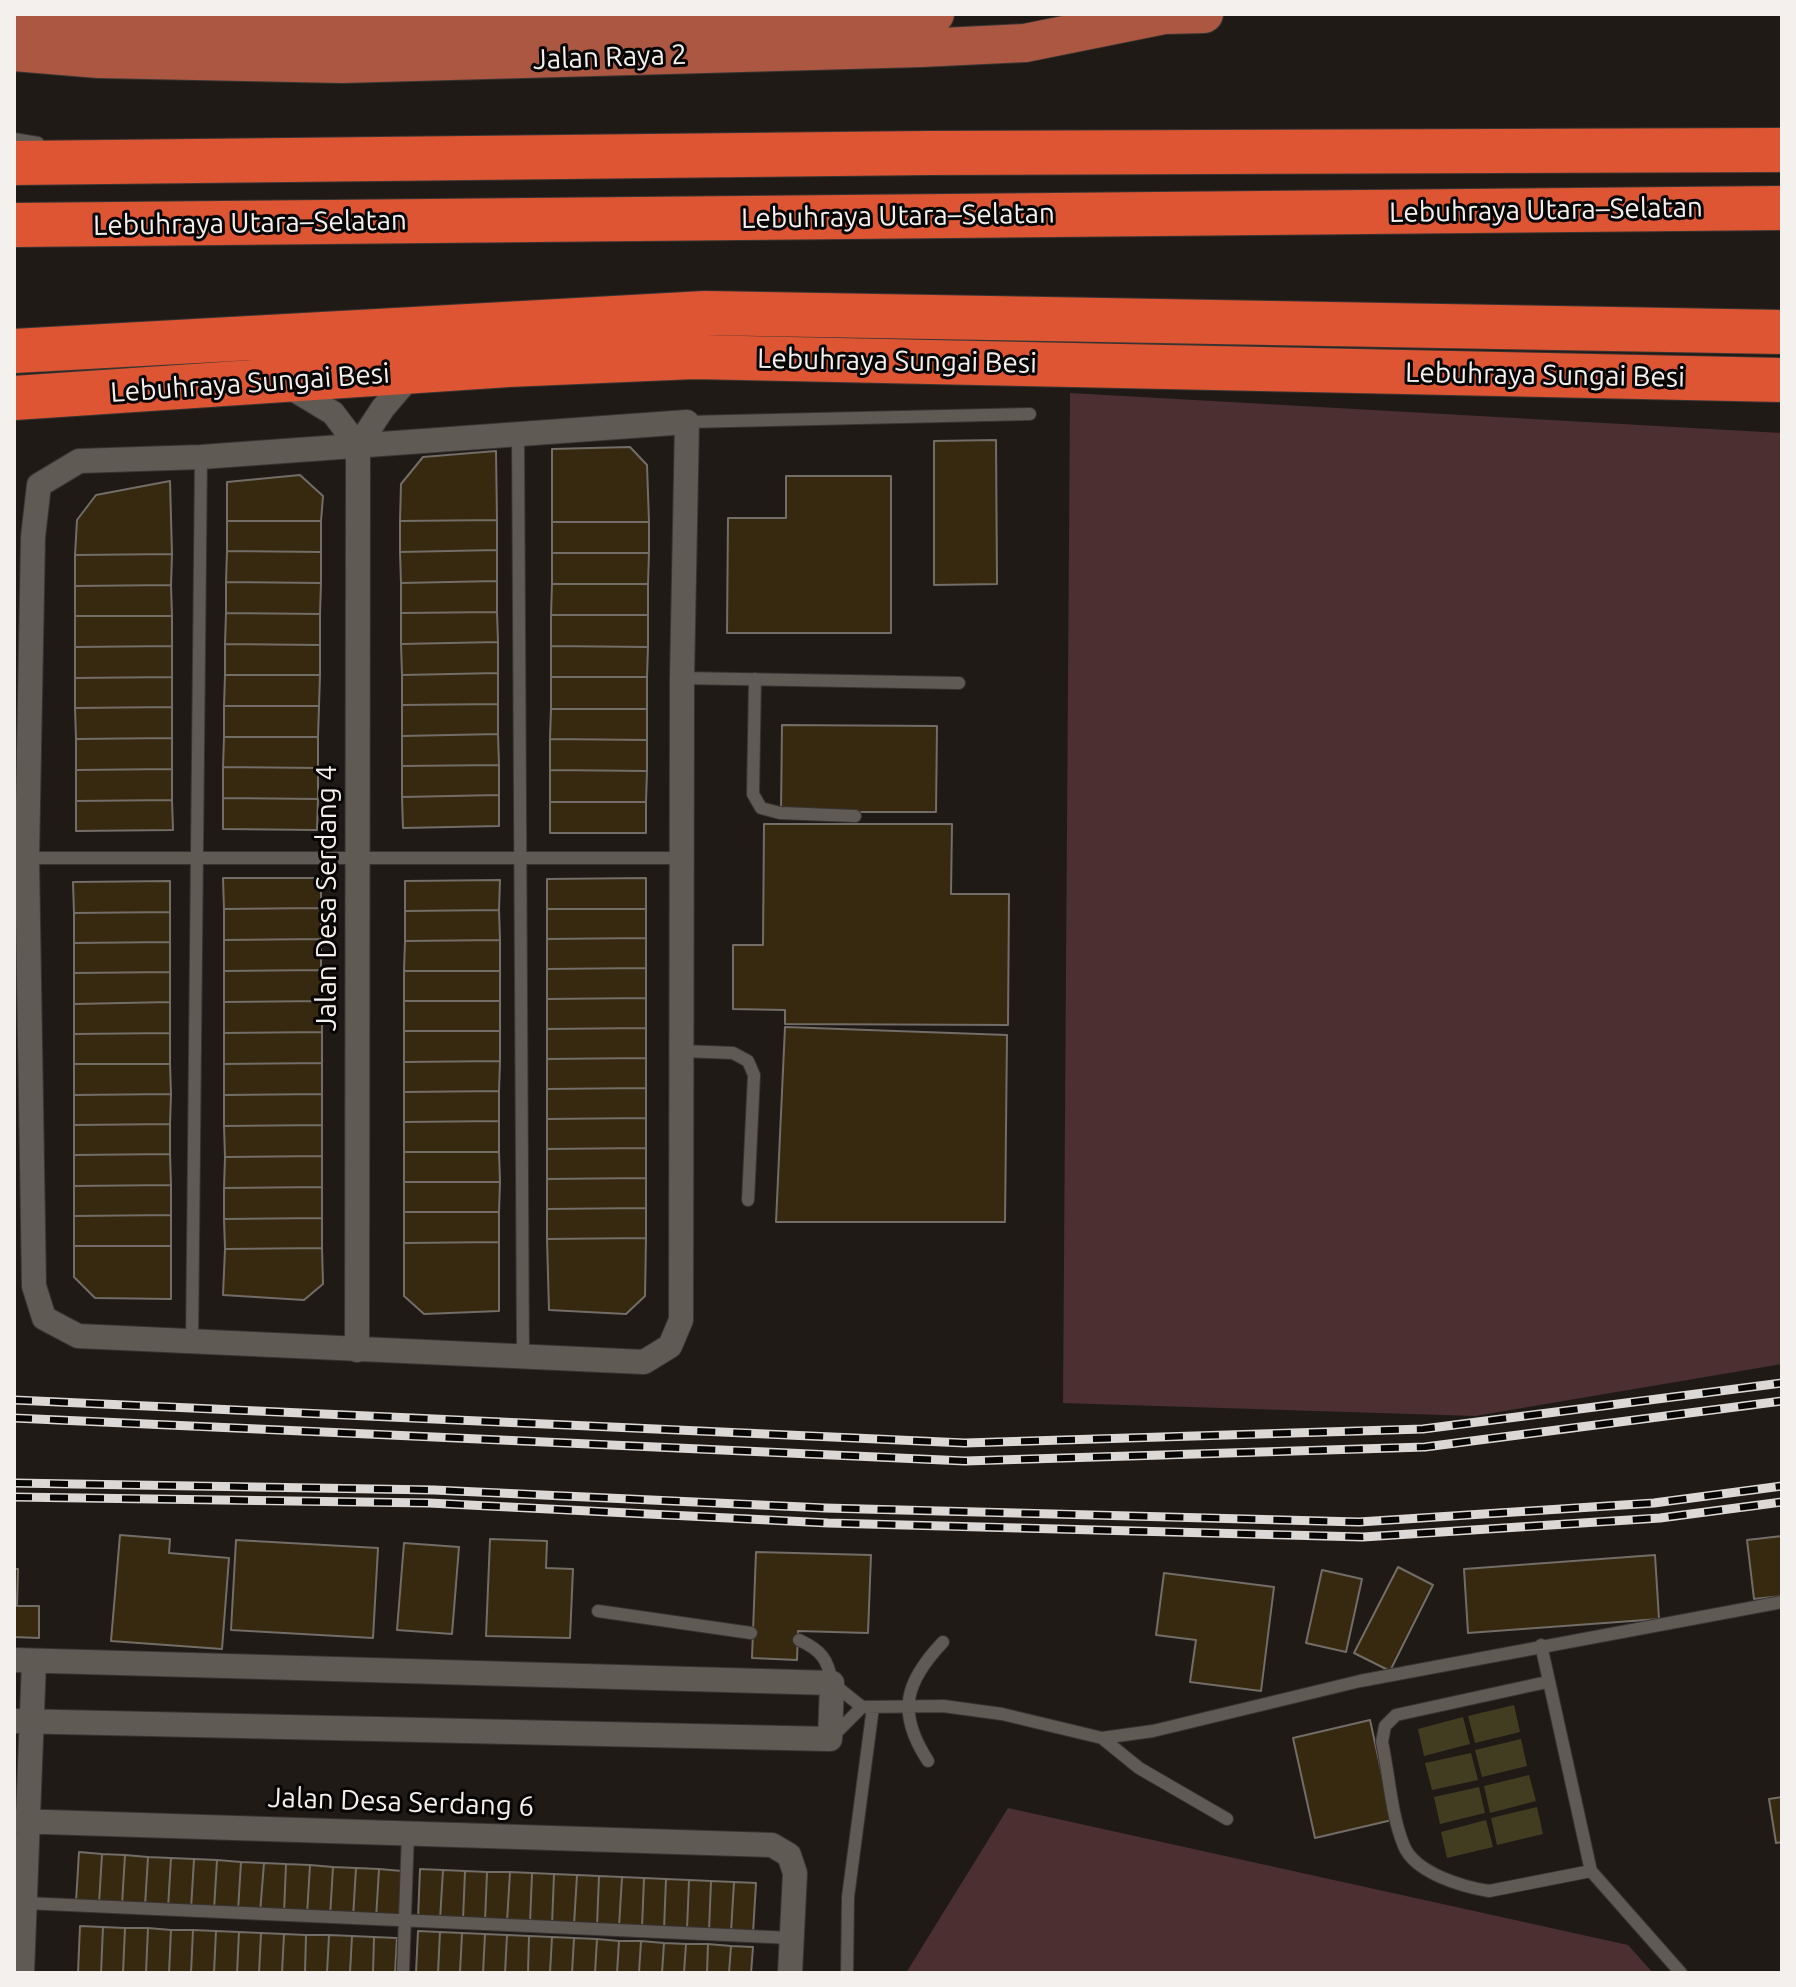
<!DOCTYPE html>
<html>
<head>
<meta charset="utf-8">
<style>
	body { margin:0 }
	#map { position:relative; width:1796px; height:1987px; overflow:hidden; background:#1f1a16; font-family:Ubuntu,sans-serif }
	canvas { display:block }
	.frame { position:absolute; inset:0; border:16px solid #f4f0ed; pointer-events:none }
</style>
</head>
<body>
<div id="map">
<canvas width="1796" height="1987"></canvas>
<div class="frame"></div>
</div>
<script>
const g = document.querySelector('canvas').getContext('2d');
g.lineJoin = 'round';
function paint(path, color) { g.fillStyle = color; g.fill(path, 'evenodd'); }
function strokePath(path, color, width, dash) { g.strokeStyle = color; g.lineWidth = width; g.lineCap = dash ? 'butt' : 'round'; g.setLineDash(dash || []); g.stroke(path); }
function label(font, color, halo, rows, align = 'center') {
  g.font = font + ' Ubuntu,sans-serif'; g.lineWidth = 6; g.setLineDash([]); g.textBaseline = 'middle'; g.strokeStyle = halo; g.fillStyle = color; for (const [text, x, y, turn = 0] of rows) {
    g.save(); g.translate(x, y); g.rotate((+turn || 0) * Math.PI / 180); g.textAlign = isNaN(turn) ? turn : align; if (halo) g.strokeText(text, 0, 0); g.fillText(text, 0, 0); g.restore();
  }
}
const green = new Path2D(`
	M 1070,393 L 1782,433 L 1782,1364 L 1475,1416 L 1063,1403 Z
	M 1008,1808 L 1628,1945 L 1653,1973 L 906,1973 Z`);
const water = new Path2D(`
	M 1514,1705 L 1520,1732 L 1475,1743 L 1468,1716 Z
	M 1463,1717 L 1470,1744 L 1424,1756 L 1418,1729 Z
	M 1521,1739 L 1527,1766 L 1482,1777 L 1475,1750 Z
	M 1471,1753 L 1478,1780 L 1432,1790 L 1425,1763 Z
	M 1529,1775 L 1536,1801 L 1490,1813 L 1484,1786 Z
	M 1479,1787 L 1485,1813 L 1440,1824 L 1434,1797 Z
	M 1537,1807 L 1543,1834 L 1497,1845 L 1491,1818 Z
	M 1486,1820 L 1493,1847 L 1447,1858 L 1441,1832 Z`);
const building = new Path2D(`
	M 996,440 L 997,584 L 934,585 L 934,441 Z
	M 630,447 L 647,465 L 649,522 L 552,522 L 552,449 Z
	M 496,451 L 497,520 L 400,521 L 401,484 L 423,457 Z
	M 300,475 L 323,496 L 321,521 L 227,521 L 227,482 Z
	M 786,476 L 891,476 L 891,633 L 727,633 L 728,518 L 786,518 Z
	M 170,481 L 172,554 L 75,555 L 77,520 L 96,495 Z
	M 497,520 L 497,550 L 400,552 L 400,521 Z
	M 227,521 L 321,521 L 321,552 L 227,551 Z
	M 552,522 L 649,522 L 649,553 L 552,553 Z
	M 497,550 L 497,581 L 401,583 L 400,552 Z
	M 227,551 L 321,552 L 321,583 L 226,582 Z
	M 552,553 L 649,553 L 648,584 L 552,584 Z
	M 172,554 L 171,585 L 75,586 L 75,555 Z
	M 497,581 L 497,612 L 401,613 L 401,583 Z
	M 226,582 L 321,583 L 320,614 L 226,613 Z
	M 552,584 L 648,584 L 648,615 L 551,615 Z
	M 171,585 L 172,616 L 75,616 L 75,586 Z
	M 497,612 L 498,642 L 401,644 L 401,613 Z
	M 226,613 L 320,614 L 320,645 L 225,644 Z
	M 551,615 L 648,615 L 648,647 L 551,646 Z
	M 75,616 L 172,616 L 172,646 L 75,647 Z
	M 498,642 L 498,673 L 402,675 L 401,644 Z
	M 225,644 L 320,645 L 320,675 L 225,675 Z
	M 172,646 L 172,677 L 75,678 L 75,647 Z
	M 551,646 L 648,647 L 647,677 L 551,677 Z
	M 498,673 L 498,704 L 402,705 L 402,675 Z
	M 225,675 L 320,675 L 319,706 L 224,706 Z
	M 172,677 L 172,707 L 75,708 L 75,678 Z
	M 551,677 L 647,677 L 647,709 L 551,709 Z
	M 498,704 L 498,734 L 402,736 L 402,705 Z
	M 224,706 L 319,706 L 318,737 L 224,737 Z
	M 172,707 L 172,738 L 76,739 L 75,708 Z
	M 551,709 L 647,709 L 647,740 L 550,739 Z
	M 782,725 L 937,726 L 936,812 L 781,812 Z
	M 498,734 L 499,765 L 402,766 L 402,736 Z
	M 224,737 L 318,737 L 318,768 L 223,767 Z
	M 172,738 L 172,769 L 76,770 L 76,739 Z
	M 550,739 L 647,740 L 647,771 L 550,770 Z
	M 499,765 L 499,795 L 402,797 L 402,766 Z
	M 223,767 L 318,768 L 318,799 L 223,798 Z
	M 172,769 L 172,800 L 76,801 L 76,770 Z
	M 550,770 L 647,771 L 646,802 L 550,802 Z
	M 499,795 L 499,826 L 403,828 L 402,797 Z
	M 223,798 L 318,799 L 317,830 L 223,829 Z
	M 172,800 L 173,830 L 76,831 L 76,801 Z
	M 550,802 L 646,802 L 646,833 L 550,833 Z
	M 764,824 L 952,824 L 951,894 L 1009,894 L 1008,1025 L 785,1024 L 785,1010 L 733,1009 L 733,945 L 763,945 Z
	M 223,878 L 321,878 L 321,908 L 224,909 Z
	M 646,878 L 646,909 L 547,909 L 547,879 Z
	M 500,880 L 499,910 L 405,911 L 405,881 Z
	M 170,881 L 170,912 L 74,913 L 73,882 Z
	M 321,908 L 321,939 L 224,940 L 224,909 Z
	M 547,909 L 646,909 L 646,938 L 547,939 Z
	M 499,910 L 500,940 L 405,941 L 405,911 Z
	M 170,912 L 170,942 L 74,943 L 74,913 Z
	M 646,938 L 646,968 L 547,969 L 547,939 Z
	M 321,939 L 321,970 L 224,971 L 224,940 Z
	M 500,940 L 500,971 L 404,971 L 405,941 Z
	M 170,942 L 170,972 L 74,973 L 74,943 Z
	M 646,968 L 646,998 L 547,999 L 547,969 Z
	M 321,970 L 322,1001 L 224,1002 L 224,971 Z
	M 404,971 L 500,971 L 500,1001 L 404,1001 Z
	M 170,972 L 170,1002 L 74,1004 L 74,973 Z
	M 646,998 L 646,1028 L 547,1029 L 547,999 Z
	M 322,1001 L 322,1032 L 224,1033 L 224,1002 Z
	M 404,1001 L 500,1001 L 500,1031 L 404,1031 Z
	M 170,1002 L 170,1033 L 74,1034 L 74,1004 Z
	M 785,1027 L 1007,1035 L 1005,1222 L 776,1222 Z
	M 646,1028 L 646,1058 L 547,1059 L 547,1029 Z
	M 404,1031 L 500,1031 L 500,1061 L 404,1062 Z
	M 322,1032 L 322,1063 L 224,1064 L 224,1033 Z
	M 170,1033 L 170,1064 L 74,1064 L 74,1034 Z
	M 646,1058 L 646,1088 L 547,1089 L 547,1059 Z
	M 500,1061 L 499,1091 L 404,1092 L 404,1062 Z
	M 322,1063 L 322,1094 L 224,1095 L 224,1064 Z
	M 74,1064 L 170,1064 L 171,1094 L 74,1095 Z
	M 646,1088 L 646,1118 L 547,1119 L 547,1089 Z
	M 499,1091 L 499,1121 L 404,1122 L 404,1092 Z
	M 171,1094 L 170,1124 L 74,1125 L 74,1095 Z
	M 322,1094 L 322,1125 L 224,1126 L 224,1095 Z
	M 646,1118 L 646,1148 L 547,1149 L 547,1119 Z
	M 499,1121 L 499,1152 L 404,1152 L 404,1122 Z
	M 170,1124 L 170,1154 L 74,1155 L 74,1125 Z
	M 322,1125 L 322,1156 L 225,1157 L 224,1126 Z
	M 646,1148 L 646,1178 L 547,1179 L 547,1149 Z
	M 404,1152 L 499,1152 L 500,1182 L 404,1182 Z
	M 170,1154 L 171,1185 L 74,1186 L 74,1155 Z
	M 322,1156 L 322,1187 L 224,1188 L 225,1157 Z
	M 646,1178 L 646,1208 L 547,1209 L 547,1179 Z
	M 404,1182 L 500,1182 L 499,1212 L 404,1212 Z
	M 171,1185 L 171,1215 L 74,1216 L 74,1186 Z
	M 322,1187 L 322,1218 L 224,1219 L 224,1188 Z
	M 646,1208 L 646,1238 L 547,1239 L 547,1209 Z
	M 404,1212 L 499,1212 L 499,1242 L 404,1243 Z
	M 171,1215 L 171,1246 L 74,1246 L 74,1216 Z
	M 322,1218 L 322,1248 L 225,1249 L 224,1219 Z
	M 646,1238 L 645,1296 L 626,1314 L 549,1310 L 547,1239 Z
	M 499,1242 L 499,1311 L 424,1314 L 404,1296 L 404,1243 Z
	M 74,1246 L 171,1246 L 171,1299 L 95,1298 L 74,1277 Z
	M 322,1248 L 323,1284 L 304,1300 L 223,1295 L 225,1249 Z
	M 120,1535 L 170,1539 L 169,1553 L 229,1558 L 222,1649 L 111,1641 Z
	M 1782,1536 L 1782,1596 L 1754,1599 L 1747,1540 Z
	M 490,1539 L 547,1541 L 546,1568 L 573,1569 L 570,1638 L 486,1636 Z
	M 236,1540 L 378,1548 L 373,1638 L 231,1630 Z
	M 404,1543 L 459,1547 L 452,1634 L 397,1630 Z
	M 756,1552 L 871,1555 L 868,1633 L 798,1631 L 797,1660 L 752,1658 Z
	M 1655,1555 L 1659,1619 L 1468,1633 L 1464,1569 Z
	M 1398,1567 L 1433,1585 L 1390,1671 L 1354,1653 Z
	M 14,1569 L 18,1569 L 17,1606 L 39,1606 L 39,1638 L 14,1637 Z
	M 1322,1570 L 1362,1579 L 1346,1652 L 1306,1643 Z
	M 1164,1573 L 1274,1587 L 1261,1691 L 1190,1682 L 1196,1640 L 1156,1635 Z
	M 1370,1720 L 1392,1820 L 1315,1838 L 1293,1738 Z
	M 1782,1797 L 1782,1842 L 1776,1843 L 1769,1799 Z
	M 79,1852 L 102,1854 L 99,1904 L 76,1902 Z
	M 102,1854 L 125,1855 L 122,1905 L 99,1904 Z
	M 125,1855 L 148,1857 L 145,1906 L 122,1905 Z
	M 148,1857 L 171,1858 L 168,1908 L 145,1906 Z
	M 171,1858 L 194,1859 L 191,1909 L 168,1908 Z
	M 194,1859 L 217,1860 L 214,1910 L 191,1909 Z
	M 217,1860 L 241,1862 L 238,1911 L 214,1910 Z
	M 241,1862 L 264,1863 L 260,1913 L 238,1911 Z
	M 264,1863 L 286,1864 L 284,1914 L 260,1913 Z
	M 286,1864 L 310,1865 L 307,1915 L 284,1914 Z
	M 310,1865 L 333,1867 L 330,1917 L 307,1915 Z
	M 333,1867 L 356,1868 L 353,1918 L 330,1917 Z
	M 356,1868 L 379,1869 L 376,1919 L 353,1918 Z
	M 379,1869 L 402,1871 L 399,1920 L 376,1919 Z
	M 420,1869 L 443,1870 L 440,1920 L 418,1919 Z
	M 443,1870 L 465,1871 L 463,1920 L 440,1920 Z
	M 465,1871 L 487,1872 L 485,1922 L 463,1920 Z
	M 487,1872 L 510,1872 L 507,1922 L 485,1922 Z
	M 510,1872 L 532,1873 L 530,1924 L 507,1922 Z
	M 532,1873 L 554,1874 L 552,1925 L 530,1924 Z
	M 554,1874 L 577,1875 L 574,1925 L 552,1925 Z
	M 577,1875 L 599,1876 L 597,1926 L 574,1925 Z
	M 599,1876 L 622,1877 L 619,1927 L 597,1926 Z
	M 622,1877 L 644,1878 L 642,1928 L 619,1927 Z
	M 644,1878 L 666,1879 L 664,1929 L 642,1928 Z
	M 666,1879 L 689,1880 L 687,1930 L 664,1929 Z
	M 689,1880 L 711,1881 L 709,1931 L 687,1930 Z
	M 711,1881 L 734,1882 L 731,1932 L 709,1931 Z
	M 734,1882 L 756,1883 L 753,1933 L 731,1932 Z
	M 80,1926 L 103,1927 L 101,1973 L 78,1973 Z
	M 103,1927 L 125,1928 L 123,1973 L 101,1973 Z
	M 125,1928 L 148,1928 L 146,1973 L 123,1973 Z
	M 148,1928 L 171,1930 L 169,1973 L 146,1973 Z
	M 171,1930 L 193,1930 L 191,1973 L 169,1973 Z
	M 193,1930 L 216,1931 L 214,1973 L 191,1973 Z
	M 216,1931 L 239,1932 L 237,1973 L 214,1973 Z
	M 418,1931 L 440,1932 L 438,1973 L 416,1973 Z
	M 239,1932 L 261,1933 L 259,1973 L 237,1973 Z
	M 440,1932 L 462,1933 L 460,1973 L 438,1973 Z
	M 261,1933 L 284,1934 L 282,1973 L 259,1973 Z
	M 462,1933 L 485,1934 L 483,1973 L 460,1973 Z
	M 284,1934 L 306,1935 L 305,1973 L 282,1973 Z
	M 485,1934 L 507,1935 L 505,1973 L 483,1973 Z
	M 306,1935 L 329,1935 L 327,1973 L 305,1973 Z
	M 329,1935 L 352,1936 L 350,1973 L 327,1973 Z
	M 507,1935 L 529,1936 L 528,1973 L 505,1973 Z
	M 352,1936 L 374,1937 L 373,1973 L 350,1973 Z
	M 529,1936 L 552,1937 L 550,1973 L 528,1973 Z
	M 374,1937 L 397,1938 L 395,1973 L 373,1973 Z
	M 552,1937 L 574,1938 L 572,1973 L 550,1973 Z
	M 574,1938 L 597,1939 L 595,1973 L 572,1973 Z
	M 597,1939 L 619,1941 L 617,1973 L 595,1973 Z
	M 619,1941 L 641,1941 L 639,1973 L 617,1973 Z
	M 641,1941 L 664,1943 L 662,1973 L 639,1973 Z
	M 664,1943 L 686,1944 L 684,1973 L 662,1973 Z
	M 686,1944 L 708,1944 L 707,1973 L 684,1973 Z
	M 708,1944 L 731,1946 L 729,1973 L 707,1973 Z
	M 731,1946 L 753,1947 L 751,1973 L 729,1973 Z`);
const service = new Path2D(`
	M 14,139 L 38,143
	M 687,422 L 1030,414
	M 518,433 L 523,1357
	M 682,678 L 959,683
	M 755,679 L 753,794 L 761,808 L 780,813 L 855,816
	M 27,858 L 682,858
	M 683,1051 L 733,1053 L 748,1061 L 754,1075 L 748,1200
	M 192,1343 L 201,457
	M 598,1611 L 751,1633
	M 799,1640 C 821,1650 828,1659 832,1683 L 862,1707 L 833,1736
	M 1541,1645 L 1591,1871 L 1681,1973
	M 1547,1682 L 1396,1715 L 1385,1726 L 1382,1742 C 1389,1774 1391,1815 1404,1846 C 1415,1873 1463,1887 1489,1891 L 1591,1871
	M 862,1707 L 943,1706 L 1002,1714 L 1102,1738 L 1153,1731 L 1360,1681 L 1782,1602
	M 1102,1738 L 1139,1768 L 1227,1819
	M 928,1761 C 896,1712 905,1682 943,1642
	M 25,1903 L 792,1938
	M 403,1973 L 408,1832
	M 847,1973 L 848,1897 L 873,1707`);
const minor = new Path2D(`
	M 285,384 L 333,413 L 358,446
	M 687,422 L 682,678 L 681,1320 L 670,1346 L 644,1362 L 78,1336 L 44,1318 L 34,1286 L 27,858 L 33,537 L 39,485 L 79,461 L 201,457 Z
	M 358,446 L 383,408 L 413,373
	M 357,1350 L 358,446
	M 14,1660 L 832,1683 L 830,1739 L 14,1721
	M 14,1821 L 772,1845 L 789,1855 L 795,1873 L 790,1973
	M 22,1973 L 34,1661`);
const primary = new Path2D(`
	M 14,16 L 104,24 L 341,31 L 935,14
	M 14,52 L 99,59 L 342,64 L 921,48 L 1025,43 L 1164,15 L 1204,14`);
const motorway = new Path2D(`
	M 14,163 L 927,153 L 1782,150
	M 14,225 L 1782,208
	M 14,351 L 705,313 L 1782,332
	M 14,398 L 508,365 L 694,357 L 1782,380`);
const rail = new Path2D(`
	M 14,1400 L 965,1443 L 1423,1429 L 1782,1383
	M 14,1418 L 965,1461 L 1425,1447 L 1782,1401
	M 14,1483 L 434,1490 L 825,1508 L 1359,1522 L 1654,1503 L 1782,1486
	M 14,1497 L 429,1503 L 828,1523 L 1363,1537 L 1660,1518 L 1782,1502`);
const streetNames = [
	["Jalan Raya 2",610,57,-2],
	["Lebuhraya Utara–Selatan",1546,210,-1],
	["Lebuhraya Utara–Selatan",898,216,-1],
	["Lebuhraya Utara–Selatan",250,223,-1],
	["Lebuhraya Sungai Besi",897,361,1],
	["Lebuhraya Sungai Besi",1545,375,1],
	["Lebuhraya Sungai Besi",250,383,-4],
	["Jalan Desa Serdang 4",327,898,-90],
	["Jalan Desa Serdang 6",401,1802,2]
];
paint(green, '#4c2f31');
paint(water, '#423d21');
paint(building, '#372810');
strokePath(building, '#726d67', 2);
strokePath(service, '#383432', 14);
strokePath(minor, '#383432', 26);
strokePath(primary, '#383432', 40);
strokePath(motorway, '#383432', 46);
strokePath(service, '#605a55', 12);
strokePath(minor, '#605a55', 24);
strokePath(primary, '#ab5741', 38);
strokePath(motorway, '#d53', 44);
strokePath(rail, '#dcd8d5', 9);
strokePath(rail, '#070605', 6, [18]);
label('28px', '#f4f0ed', '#070605', streetNames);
</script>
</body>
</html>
